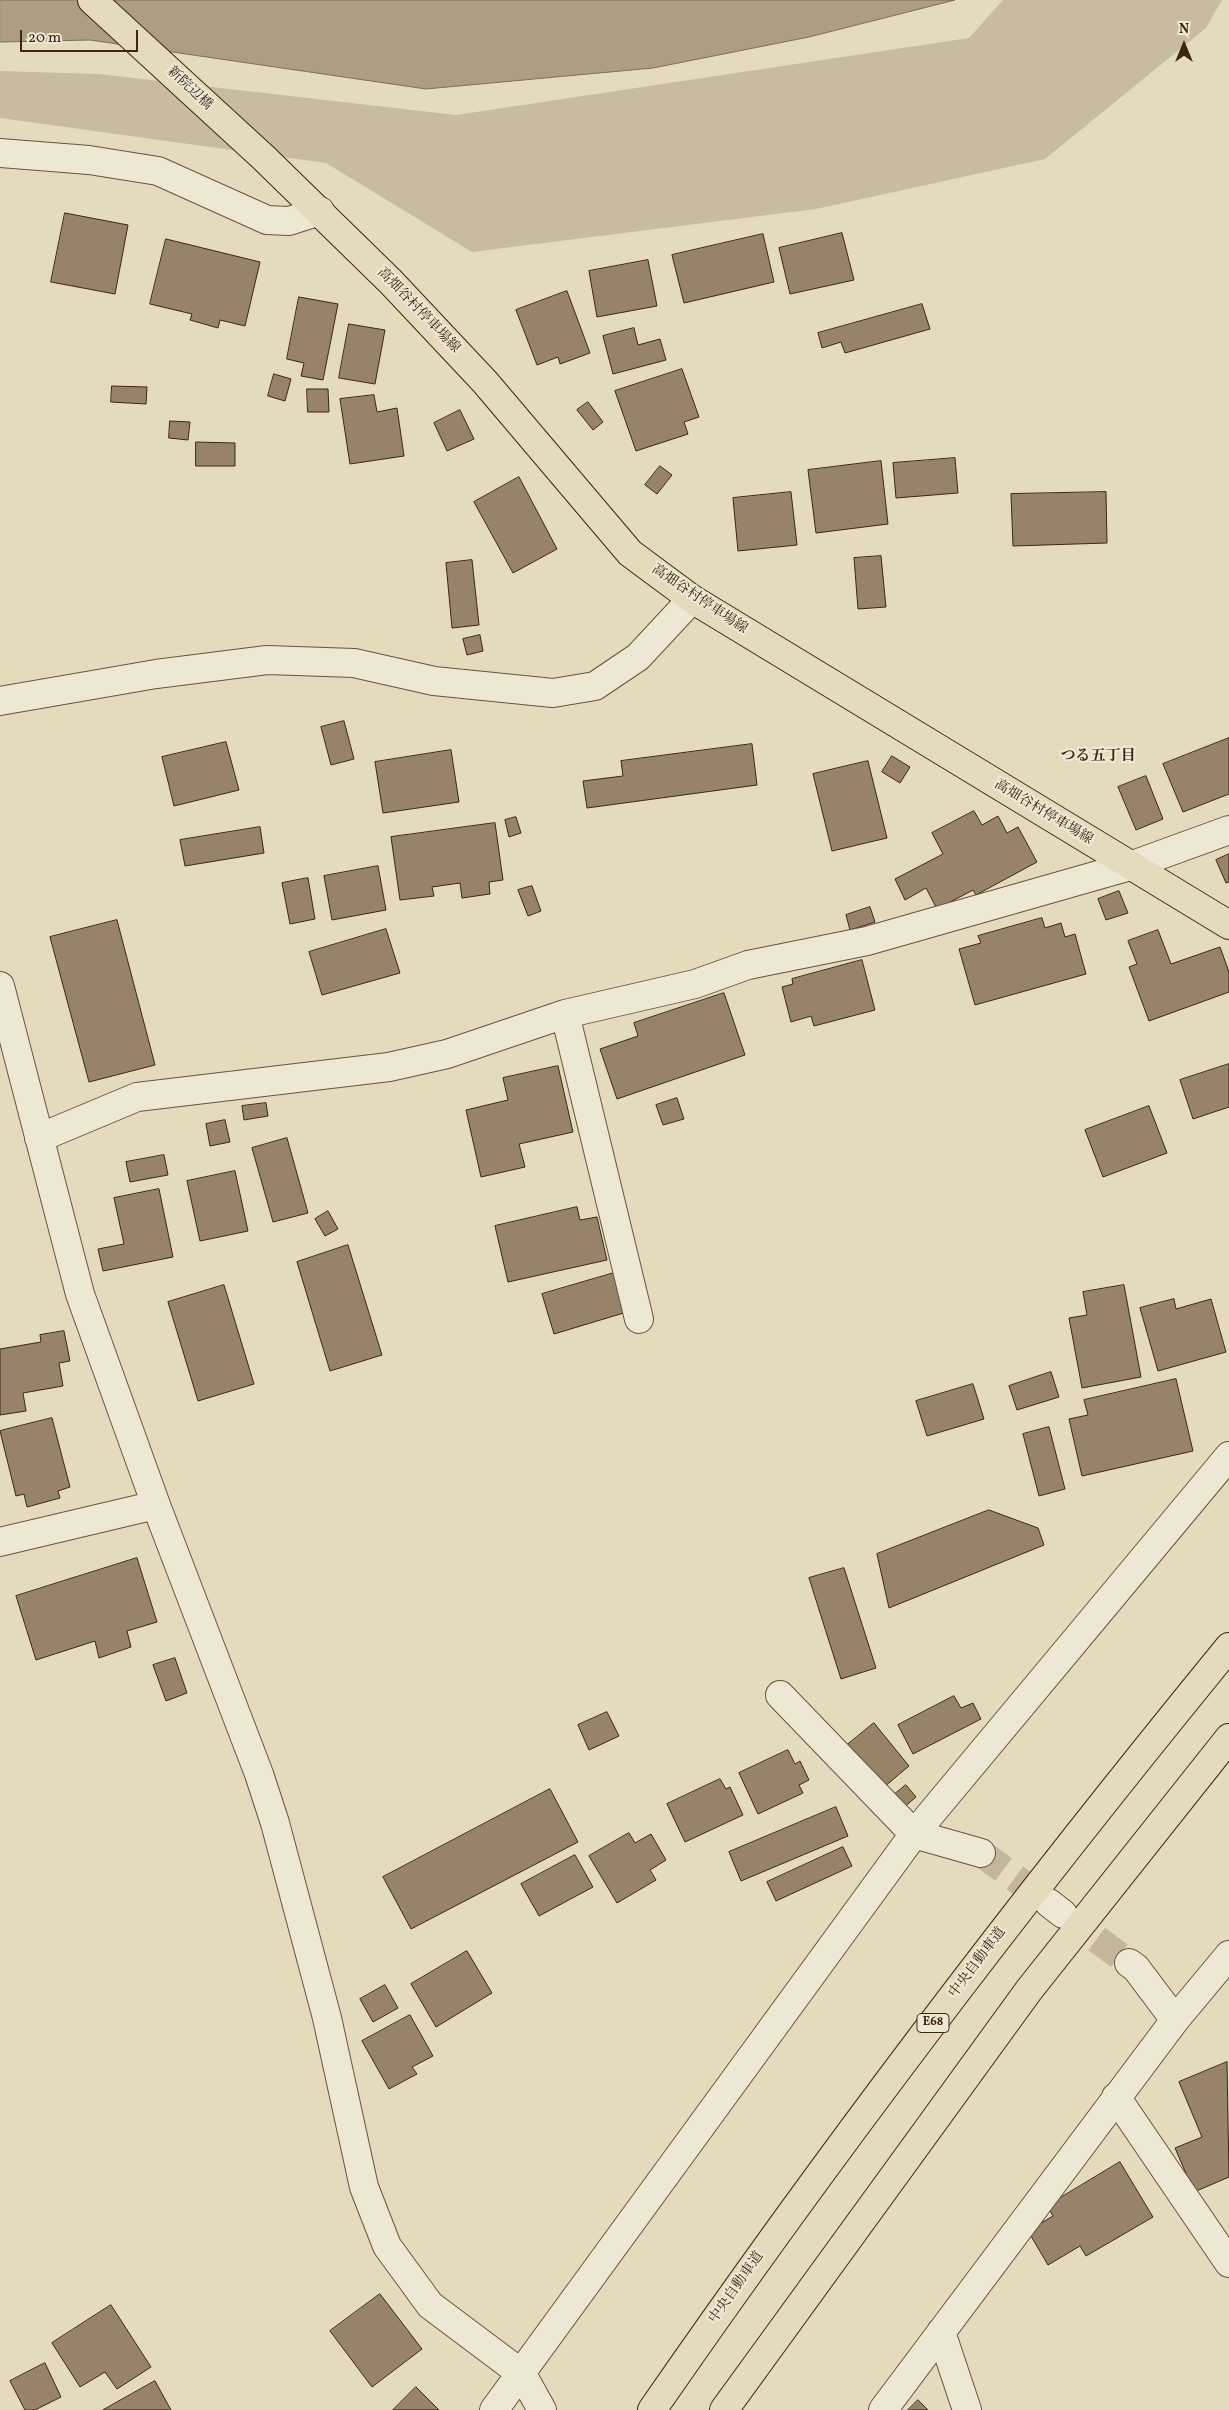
<!DOCTYPE html>
<html>
<head>
<meta charset="utf-8">
<style>
	body { margin:0 }
	#map { position:relative; width:1229px; height:2410px; overflow:hidden; background:#e4dbbd; font-family:Vollkorn,serif }
	canvas { display:block }
	.north { position:absolute; left:1159px; top:20px; width:50px; height:50px; -webkit-text-stroke:4px #ede8d4; paint-order:stroke; rotate:0deg; font-size:14px; font-weight:700; line-height:20px; text-align:center; color:#412411 }
	.north::after { content:''; display:block; margin:auto; width:18px; height:22px; background:#412411; clip-path:polygon(50% 0,100% 100%,50% 72%,0 100%) }
	.scale { position:absolute; left:20px; top:30px; width:118px; height:22px; box-sizing:border-box; border:2px solid #412411; border-top:0; padding-left:6px; font-size:15px; line-height:18px; white-space:nowrap; color:#412411; -webkit-text-stroke:4px #ede8d4; paint-order:stroke }
</style>
</head>
<body>
<div id="map">
<canvas width="1229" height="2410"></canvas>
<div class="north">N</div>
<div class="scale">20 m</div>
</div>
<script>
const g = document.querySelector('canvas').getContext('2d');
g.lineJoin = 'round';
function paint(path, color) { g.fillStyle = color; g.fill(path, 'evenodd'); }
function strokePath(path, color, width, dash) { g.strokeStyle = color; g.lineWidth = width; g.lineCap = dash ? 'butt' : 'round'; g.setLineDash(dash || []); g.stroke(path); }
function label(font, color, halo, rows, align = 'center') {
  g.font = font + ' Vollkorn,"Noto Serif JP",serif'; g.lineWidth = 4.5; g.setLineDash([]); g.textBaseline = 'middle'; g.strokeStyle = halo; g.fillStyle = color; for (const [text, x, y, turn = 0] of rows) {
    g.save(); g.translate(x, y); g.rotate((+turn || 0) * Math.PI / 180); g.textAlign = isNaN(turn) ? turn : align; if (halo) g.strokeText(text, 0, 0); g.fillText(text, 0, 0); g.restore();
  }
}
const green = new Path2D(`
	M 1003,0 L 1222,0 L 1206,28 L 1045,159 L 816,209 L 472,252 L 326,163 L 0,118 L 0,71 L 99,74 L 456,115 L 969,38 Z`);
const water = new Path2D(`
	M 0,0 L 955,0 L 809,37 L 653,68 L 426,89 L 90,40 L 0,42 Z`);
const building = new Path2D(`
	M 65,213 L 128,225 L 115,294 L 51,282 Z
	M 842,233 L 854,280 L 790,294 L 779,248 Z
	M 763,234 L 774,282 L 684,303 L 672,255 Z
	M 166,239 L 260,262 L 245,326 L 220,320 L 218,328 L 190,320 L 192,314 L 150,304 Z
	M 648,260 L 657,306 L 597,317 L 589,271 Z
	M 567,291 L 590,353 L 560,364 L 558,357 L 537,365 L 516,310 Z
	M 299,297 L 338,304 L 323,380 L 301,376 L 304,363 L 287,359 Z
	M 922,304 L 930,329 L 845,353 L 841,342 L 822,348 L 818,333 Z
	M 349,324 L 385,330 L 375,384 L 339,378 Z
	M 634,328 L 638,345 L 660,339 L 666,360 L 613,374 L 603,336 Z
	M 682,369 L 699,417 L 684,422 L 688,434 L 636,451 L 615,391 Z
	M 274,374 L 291,379 L 285,401 L 268,396 Z
	M 112,386 L 147,387 L 146,404 L 111,402 Z
	M 307,389 L 328,389 L 329,412 L 308,412 Z
	M 374,395 L 377,412 L 397,408 L 404,456 L 350,464 L 340,399 Z
	M 588,402 L 603,422 L 593,430 L 577,410 Z
	M 460,410 L 474,439 L 447,451 L 434,423 Z
	M 170,421 L 190,422 L 188,440 L 169,438 Z
	M 196,442 L 235,443 L 235,466 L 196,466 Z
	M 955,458 L 958,493 L 896,498 L 893,463 Z
	M 881,461 L 888,524 L 816,533 L 808,470 Z
	M 660,466 L 672,475 L 657,494 L 645,485 Z
	M 519,477 L 557,549 L 513,573 L 474,502 Z
	M 791,492 L 797,545 L 738,551 L 733,498 Z
	M 1106,492 L 1107,543 L 1013,546 L 1011,494 Z
	M 881,556 L 886,607 L 858,609 L 854,558 Z
	M 472,560 L 479,625 L 452,628 L 446,563 Z
	M 480,635 L 483,651 L 467,655 L 463,639 Z
	M 344,721 L 354,759 L 331,765 L 321,727 Z
	M 1229,738 L 1229,794 L 1183,812 L 1163,764 Z
	M 226,742 L 239,790 L 174,806 L 162,757 Z
	M 752,744 L 757,785 L 587,808 L 583,781 L 623,776 L 621,761 Z
	M 451,750 L 459,802 L 383,813 L 375,762 Z
	M 892,756 L 910,767 L 900,783 L 882,772 Z
	M 868,761 L 887,838 L 832,851 L 813,774 Z
	M 1146,776 L 1163,819 L 1136,830 L 1118,787 Z
	M 974,811 L 982,825 L 998,816 L 1007,833 L 1018,827 L 1037,862 L 976,895 L 973,890 L 937,909 L 926,888 L 905,900 L 895,879 L 943,854 L 932,833 Z
	M 516,817 L 521,833 L 509,837 L 505,820 Z
	M 495,823 L 503,880 L 489,882 L 490,894 L 462,898 L 460,883 L 432,887 L 434,896 L 400,900 L 391,837 Z
	M 260,827 L 264,853 L 185,866 L 180,840 Z
	M 1229,854 L 1229,882 L 1226,883 L 1216,860 Z
	M 378,866 L 386,910 L 332,920 L 324,876 Z
	M 308,878 L 315,919 L 290,924 L 282,883 Z
	M 532,886 L 541,911 L 528,916 L 518,890 Z
	M 1119,891 L 1128,913 L 1106,920 L 1098,899 Z
	M 870,907 L 875,922 L 850,930 L 846,915 Z
	M 1042,918 L 1045,928 L 1061,923 L 1065,937 L 1075,934 L 1086,974 L 975,1005 L 959,949 L 981,943 L 978,936 Z
	M 117,920 L 155,1065 L 89,1082 L 50,937 Z
	M 386,929 L 400,973 L 322,995 L 309,952 Z
	M 1158,930 L 1171,964 L 1220,947 L 1229,972 L 1229,992 L 1149,1021 L 1129,967 L 1137,964 L 1128,941 Z
	M 862,960 L 875,1010 L 814,1026 L 811,1016 L 791,1022 L 782,987 L 793,984 L 792,979 Z
	M 724,993 L 745,1055 L 617,1099 L 600,1049 L 638,1036 L 634,1023 Z
	M 1229,1064 L 1229,1107 L 1193,1119 L 1180,1080 Z
	M 558,1066 L 573,1132 L 519,1144 L 525,1167 L 481,1177 L 466,1110 L 508,1100 L 503,1078 Z
	M 677,1098 L 684,1119 L 663,1125 L 656,1105 Z
	M 266,1103 L 268,1116 L 244,1120 L 242,1106 Z
	M 1149,1106 L 1167,1153 L 1103,1177 L 1085,1130 Z
	M 225,1120 L 230,1142 L 210,1146 L 206,1124 Z
	M 287,1138 L 308,1213 L 273,1222 L 252,1148 Z
	M 164,1155 L 168,1175 L 130,1182 L 126,1162 Z
	M 235,1171 L 248,1231 L 200,1241 L 187,1181 Z
	M 159,1189 L 173,1257 L 103,1271 L 98,1249 L 124,1244 L 114,1198 Z
	M 577,1207 L 580,1220 L 597,1217 L 607,1260 L 508,1282 L 495,1226 Z
	M 328,1211 L 338,1229 L 325,1236 L 315,1219 Z
	M 348,1245 L 382,1355 L 330,1371 L 297,1262 Z
	M 614,1273 L 627,1312 L 554,1334 L 542,1294 Z
	M 224,1285 L 254,1384 L 198,1401 L 168,1302 Z
	M 1124,1285 L 1141,1377 L 1082,1388 L 1069,1318 L 1087,1315 L 1083,1292 Z
	M 1174,1299 L 1176,1309 L 1211,1299 L 1226,1352 L 1158,1371 L 1140,1308 Z
	M 64,1331 L 70,1361 L 59,1363 L 63,1386 L 23,1393 L 26,1411 L 0,1415 L 0,1349 L 41,1342 L 40,1335 Z
	M 1051,1372 L 1059,1397 L 1017,1410 L 1009,1386 Z
	M 1176,1379 L 1193,1451 L 1082,1476 L 1069,1419 L 1088,1415 L 1084,1400 Z
	M 973,1384 L 984,1419 L 927,1436 L 916,1401 Z
	M 52,1418 L 70,1487 L 58,1491 L 60,1498 L 27,1507 L 24,1494 L 16,1496 L 0,1431 Z
	M 1049,1427 L 1065,1489 L 1039,1496 L 1023,1434 Z
	M 989,1510 L 1038,1528 L 1044,1545 L 889,1608 L 877,1554 Z
	M 137,1558 L 157,1622 L 127,1631 L 131,1647 L 99,1658 L 95,1641 L 36,1660 L 16,1596 Z
	M 844,1568 L 876,1668 L 841,1679 L 809,1578 Z
	M 175,1658 L 187,1693 L 166,1701 L 153,1665 Z
	M 954,1696 L 961,1708 L 973,1703 L 981,1719 L 913,1754 L 898,1725 Z
	M 607,1712 L 619,1736 L 589,1750 L 578,1725 Z
	M 874,1723 L 909,1766 L 877,1793 L 841,1750 Z
	M 788,1750 L 795,1764 L 800,1761 L 809,1780 L 799,1785 L 803,1793 L 758,1814 L 739,1773 Z
	M 720,1779 L 726,1789 L 730,1787 L 743,1815 L 685,1842 L 667,1804 Z
	M 906,1785 L 916,1797 L 895,1815 L 885,1802 Z
	M 550,1789 L 578,1842 L 411,1929 L 383,1877 Z
	M 836,1807 L 848,1836 L 741,1881 L 729,1852 Z
	M 629,1833 L 635,1843 L 651,1834 L 666,1860 L 650,1870 L 656,1880 L 617,1903 L 589,1856 Z
	M 843,1847 L 852,1866 L 776,1901 L 767,1882 Z
	M 575,1855 L 593,1887 L 539,1916 L 521,1884 Z
	M 467,1951 L 492,1993 L 436,2027 L 411,1984 Z
	M 385,1985 L 398,2008 L 373,2022 L 360,1999 Z
	M 410,2015 L 433,2056 L 412,2067 L 417,2074 L 389,2089 L 362,2041 Z
	M 1227,2062 L 1229,2177 L 1194,2192 L 1175,2148 L 1202,2137 L 1179,2082 Z
	M 1120,2162 L 1153,2217 L 1086,2256 L 1080,2246 L 1048,2265 L 1028,2231 L 1053,2216 L 1047,2206 Z
	M 380,2294 L 422,2349 L 372,2387 L 330,2331 Z
	M 111,2305 L 151,2367 L 117,2389 L 105,2372 L 80,2387 L 52,2343 Z
	M 45,2363 L 61,2397 L 35,2410 L 25,2410 L 10,2381 Z
	M 155,2381 L 171,2410 L 103,2410 Z
	M 416,2387 L 439,2410 L 393,2410 Z
	M 918,2400 L 928,2410 L 908,2410 Z`);
const minorTunnel = new Path2D(`
	M 981,1853 L 1049,1903
	M 1063,1914 L 1129,1963`);
const minor = new Path2D(`
	M 0,153 L 89,160 L 158,171 L 267,220 L 289,221 L 320,211
	M 0,701 L 156,674 L 267,660 L 354,663 L 434,681 L 553,693 L 595,686 L 638,657 L 692,599
	M 0,986 L 80,1294 L 156,1505 L 259,1774 L 275,1823 L 327,2018 L 364,2187 L 387,2246 L 430,2305 L 522,2374 L 542,2410
	M 565,1014 L 639,1319
	M 39,1138 L 137,1097 L 389,1067 L 447,1054 L 565,1014 L 695,984 L 748,965 L 867,941 L 1130,866 L 1229,830
	M 0,1542 L 156,1505
	M 780,1695 L 914,1834 L 981,1853
	M 1049,1903 L 1063,1914
	M 1129,1963 L 1136,1968 L 1175,2020
	M 1116,2097 L 1229,2263
	M 941,2332 L 967,2410
	M 494,2410 L 914,1834 L 1229,1456
	M 883,2410 L 1175,2020 L 1229,1955`);
const major = new Path2D(`
	M 92,0 L 264,158 L 391,282 L 485,382 L 630,553 L 692,599 L 1229,925`);
const highway = new Path2D(`
	M 652,2410 C 833,2148 1027,1894 1229,1647
	M 724,2410 L 1029,1990 L 1229,1738`);
const shields = [
	[933,2023,32]
];
const shieldNames = [
	["E68",933,2023]
];
const streetNames = [
	["新院辺橋",189,89,43],
	["高畑谷村停車場線",418,311,46],
	["高畑谷村停車場線",699,600,34],
	["高畑谷村停車場線",1043,813,31],
	["中央自動車道",978,1963,-53],
	["中央自動車道",737,2288,-55]
];
const neighbourhoodNames = [
	["つる五丁目",1098,757]
];
paint(green, '#c8bca0');
paint(water, '#ad9d83');
strokePath(water, '#826d55', 1);
paint(building, '#96836a');
strokePath(building, '#412411', 1);
strokePath(minorTunnel, '#c3b69b', 28, [28, 14]);
strokePath(minor, '#6a523c', 30);
strokePath(major, '#412411', 30);
strokePath(highway, '#412411', 30);
strokePath(minor, '#ede8d4', 28);
strokePath(major, '#e4dbbd', 28);
strokePath(highway, '#e4dbbd', 28);
for (const [x, y, w] of shields) { const box = new Path2D(); box.roundRect(x - w / 2, y - 9.5, w, 19, 4); g.fillStyle = '#ede8d4'; g.fill(box); strokePath(box, '#412411', 1); }
label('bold 12px', '#412411', null, shieldNames);
label('14px', '#412411', '#ede8d4', streetNames);
label('bold 15px', '#412411', '#ede8d4', neighbourhoodNames);
</script>
</body>
</html>
